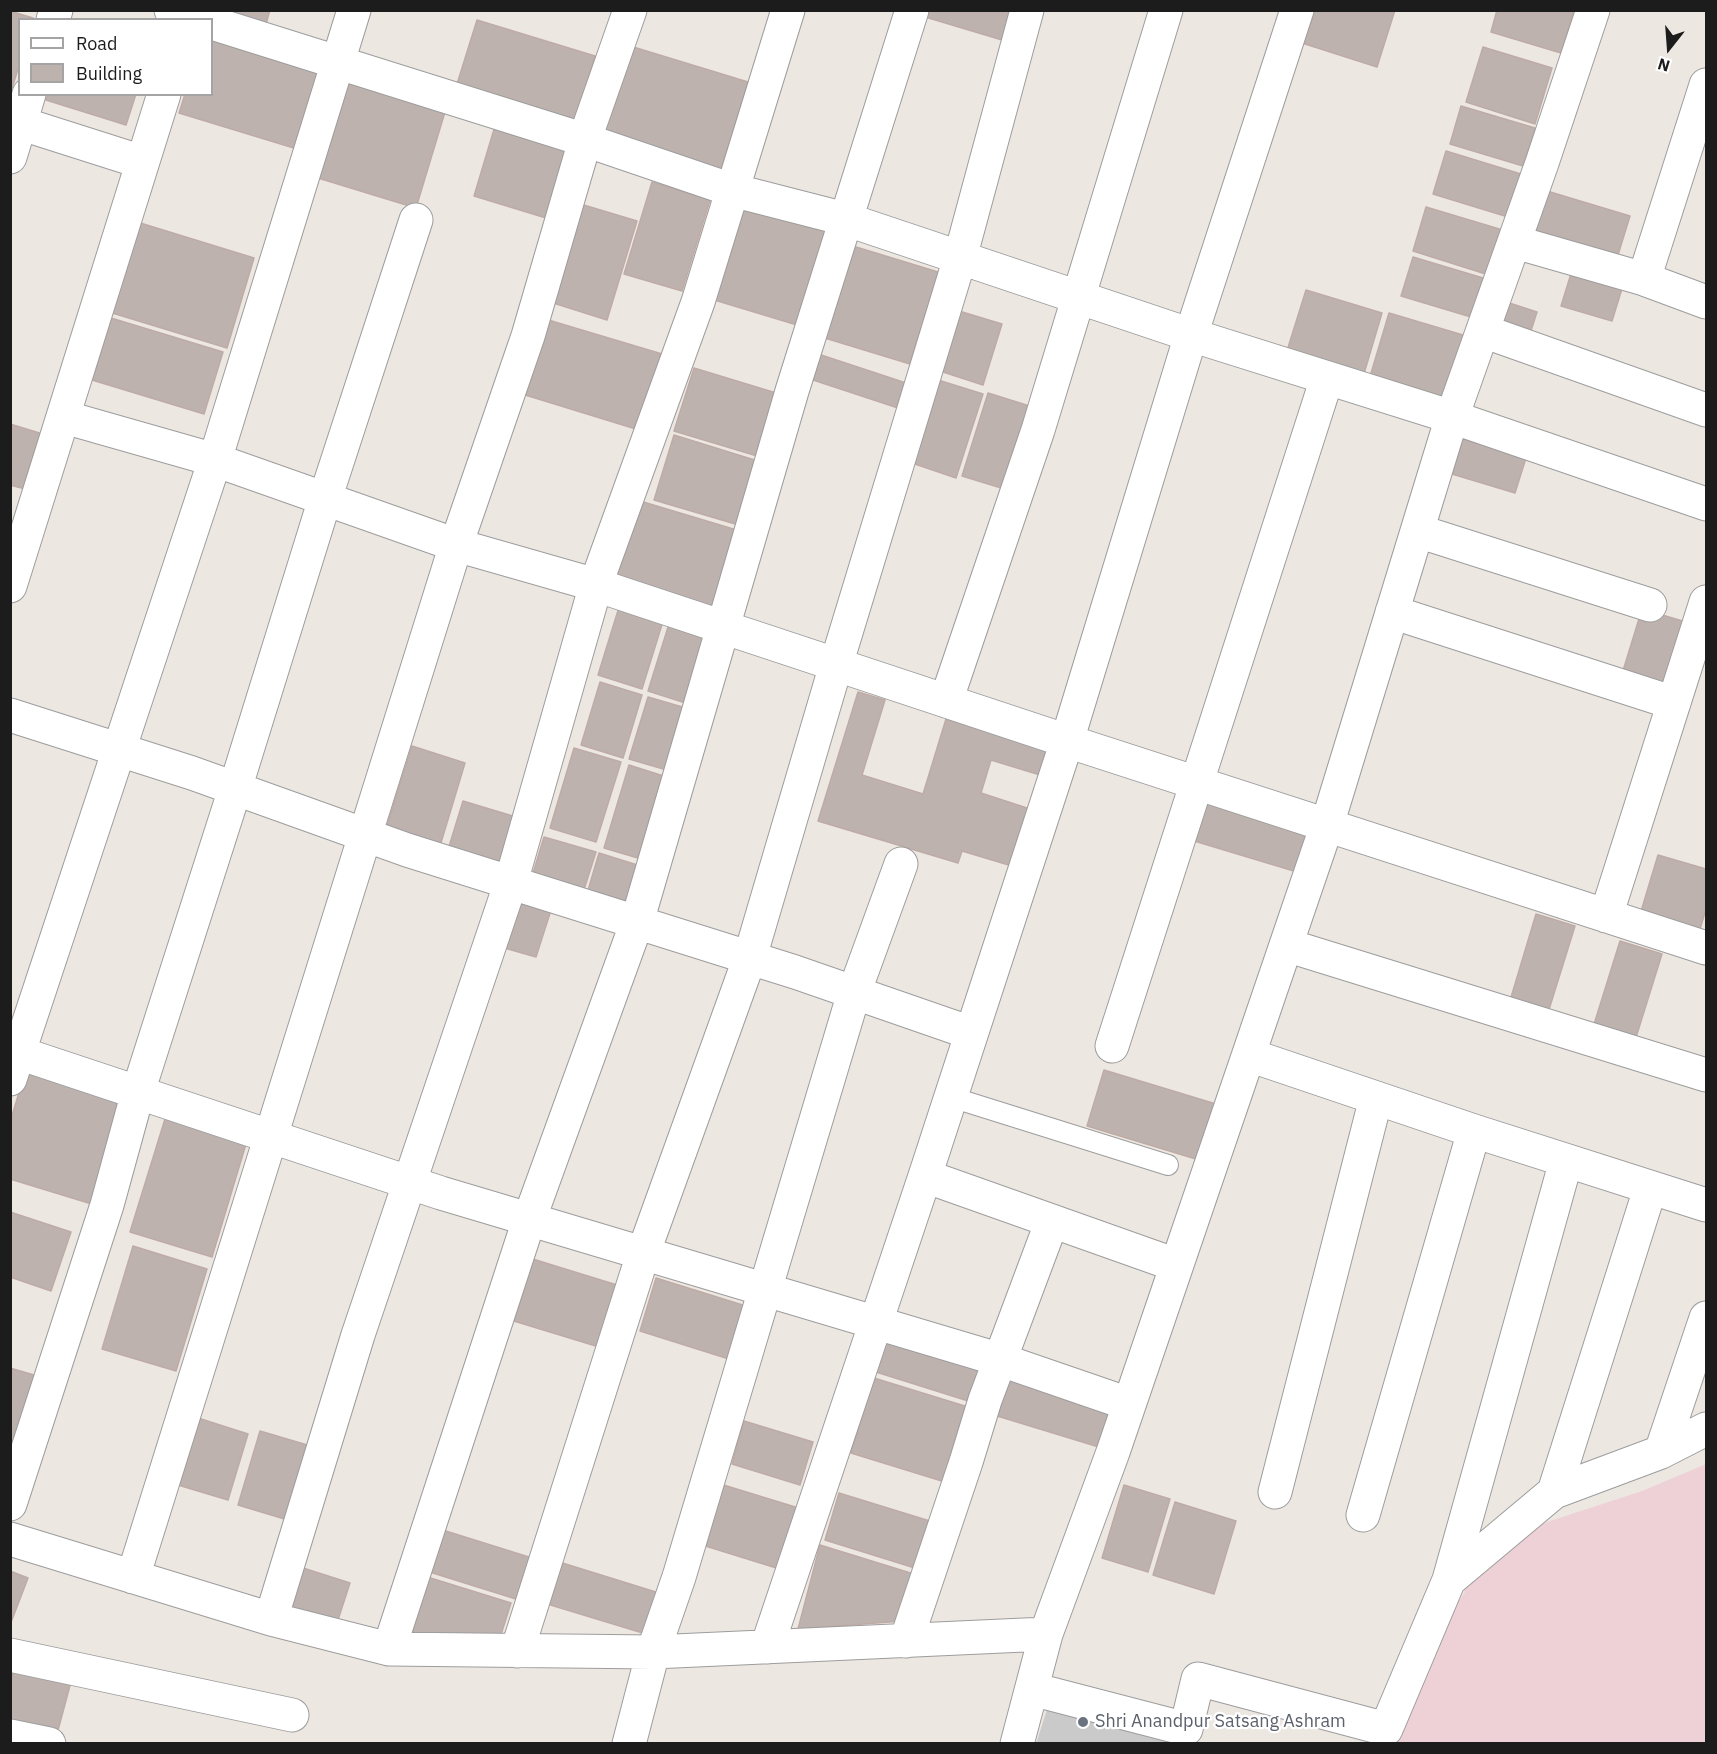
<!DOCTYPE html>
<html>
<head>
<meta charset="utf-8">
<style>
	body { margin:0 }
	#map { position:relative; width:1717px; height:1754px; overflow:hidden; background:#ede7e2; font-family:"IBM Plex Sans",sans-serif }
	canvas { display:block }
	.frame { position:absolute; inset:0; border:12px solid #1c1c1c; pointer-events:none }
	.legend { position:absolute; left:18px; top:18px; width:195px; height:78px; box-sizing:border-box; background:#fff; border:2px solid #a4a4a4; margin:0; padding:8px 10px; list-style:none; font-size:18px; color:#1c1c1c }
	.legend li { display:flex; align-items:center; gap:12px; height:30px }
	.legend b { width:30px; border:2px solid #a4a4a4 }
	.north { position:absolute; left:1639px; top:18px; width:60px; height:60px; -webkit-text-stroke:4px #fff; paint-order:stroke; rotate:197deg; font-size:16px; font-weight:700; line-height:24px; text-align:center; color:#1c1c1c }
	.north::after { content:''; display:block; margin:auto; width:21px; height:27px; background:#1c1c1c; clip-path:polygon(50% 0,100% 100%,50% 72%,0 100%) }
</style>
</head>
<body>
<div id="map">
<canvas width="1717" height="1754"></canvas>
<div class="frame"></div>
<ul class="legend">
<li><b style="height:8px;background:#fff"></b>Road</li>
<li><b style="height:16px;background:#beb2af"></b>Building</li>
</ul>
<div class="north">N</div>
</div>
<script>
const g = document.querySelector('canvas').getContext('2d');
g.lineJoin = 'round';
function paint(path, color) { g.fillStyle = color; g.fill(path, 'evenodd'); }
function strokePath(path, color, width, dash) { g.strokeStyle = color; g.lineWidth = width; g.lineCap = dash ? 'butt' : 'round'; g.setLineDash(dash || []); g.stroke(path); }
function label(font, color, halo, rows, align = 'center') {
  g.font = font + ' "IBM Plex Sans",sans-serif'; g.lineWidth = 4.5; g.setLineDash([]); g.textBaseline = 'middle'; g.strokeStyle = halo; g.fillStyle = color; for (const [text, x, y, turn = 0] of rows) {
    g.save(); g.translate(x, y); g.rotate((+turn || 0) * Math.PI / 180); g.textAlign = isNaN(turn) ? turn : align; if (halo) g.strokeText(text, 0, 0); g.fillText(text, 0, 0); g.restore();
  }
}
const commercial = new Path2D(`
	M 1706,1464 L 1706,1743 L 1391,1744 L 1427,1648 L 1465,1592 L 1446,1555 L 1642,1491 Z`);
const religious = new Path2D(`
	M 1050,1700 L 1195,1743 L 1036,1744 Z`);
const building = new Path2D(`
	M 207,10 L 270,10 L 264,31 Z
	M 923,10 L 1022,10 L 1012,43 L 922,16 Z
	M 1312,10 L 1395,10 L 1377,67 L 1302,43 Z
	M 1497,10 L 1574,10 L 1561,53 L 1491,32 Z
	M 10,11 L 33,18 L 33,20 L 20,20 L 20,63 L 12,88 L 10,87 Z
	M 477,20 L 595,56 L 576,120 L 457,84 Z
	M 212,38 L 321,72 L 297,149 L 179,113 L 185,94 L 212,94 Z
	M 630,46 L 748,82 L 719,177 L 601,141 Z
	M 1483,47 L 1552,68 L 1535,124 L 1466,102 Z
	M 347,82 L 445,112 L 416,208 L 318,178 Z
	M 48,94 L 136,94 L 126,125 L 46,100 Z
	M 1461,106 L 1535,128 L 1523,166 L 1450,144 Z
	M 495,126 L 568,148 L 546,218 L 474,196 Z
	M 1446,151 L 1521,174 L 1508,217 L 1433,194 Z
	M 652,182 L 710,200 L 682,291 L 624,274 Z
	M 1547,191 L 1630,216 L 1614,268 L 1531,243 Z
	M 577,203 L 637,221 L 607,320 L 547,301 Z
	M 740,206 L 836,235 L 807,328 L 711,299 Z
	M 1426,207 L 1506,231 L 1492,276 L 1413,251 Z
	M 137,222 L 254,258 L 227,348 L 109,312 Z
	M 843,243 L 938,272 L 910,364 L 815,335 Z
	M 1413,257 L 1483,278 L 1471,317 L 1401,296 Z
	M 1574,264 L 1625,279 L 1612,321 L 1561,306 Z
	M 1306,290 L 1382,313 L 1363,377 L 1286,354 Z
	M 1500,300 L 1537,312 L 1528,340 L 1491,329 Z
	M 959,311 L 1002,324 L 983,385 L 940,371 Z
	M 1389,313 L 1473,338 L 1452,405 L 1369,380 Z
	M 111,318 L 223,352 L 204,414 L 92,380 Z
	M 545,319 L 662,354 L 639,430 L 522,394 Z
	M 809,351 L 906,383 L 898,408 L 801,376 Z
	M 694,368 L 786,396 L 767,459 L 674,431 Z
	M 938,380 L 983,394 L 956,478 L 912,463 Z
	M 988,393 L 1036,408 L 1011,491 L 962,476 Z
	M 10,424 L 46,435 L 29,490 L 10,485 Z
	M 674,435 L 761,462 L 742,526 L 654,500 Z
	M 1453,436 L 1526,458 L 1515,493 L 1442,471 Z
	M 640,501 L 740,531 L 715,613 L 614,583 Z
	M 620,604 L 664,618 L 642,689 L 598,675 Z
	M 1642,609 L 1696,625 L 1676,690 L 1622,674 Z
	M 669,624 L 715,638 L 695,706 L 648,691 Z
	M 600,682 L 642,695 L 623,758 L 581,745 Z
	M 858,692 L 885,700 L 862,775 L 923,794 L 946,719 L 1047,750 L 1040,775 L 991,760 L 981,793 L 1030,809 L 1012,866 L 962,851 L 958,863 L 818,821 Z
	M 648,697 L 696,711 L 677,773 L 629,759 Z
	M 412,746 L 465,763 L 440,846 L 386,829 Z
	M 574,748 L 621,762 L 596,842 L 550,828 Z
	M 629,765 L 673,779 L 648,861 L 604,848 Z
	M 1194,796 L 1309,831 L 1297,872 L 1181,837 Z
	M 463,801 L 516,817 L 500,870 L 447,853 Z
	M 544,837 L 596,852 L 581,899 L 530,883 Z
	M 599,853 L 647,868 L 634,912 L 586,897 Z
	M 1658,855 L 1706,869 L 1706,909 L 1698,936 L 1639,918 Z
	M 517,896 L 552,907 L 536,957 L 501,947 Z
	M 1536,914 L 1575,926 L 1547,1016 L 1509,1004 Z
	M 1620,941 L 1662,954 L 1633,1047 L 1591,1034 Z
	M 1104,1070 L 1216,1104 L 1199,1160 L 1087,1126 Z
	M 25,1073 L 126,1104 L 95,1205 L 10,1179 L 10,1122 Z
	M 165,1119 L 246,1144 L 212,1257 L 130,1232 Z
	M 10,1212 L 71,1232 L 51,1291 L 10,1277 Z
	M 133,1246 L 207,1269 L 176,1371 L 102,1349 Z
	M 523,1256 L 617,1285 L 599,1347 L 504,1318 Z
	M 656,1278 L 749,1307 L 732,1360 L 640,1331 Z
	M 888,1332 L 994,1364 L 981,1405 L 876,1372 Z
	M 10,1368 L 34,1375 L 13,1442 L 10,1441 Z
	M 1007,1373 L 1115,1406 L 1102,1448 L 994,1415 Z
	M 874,1378 L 968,1407 L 945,1482 L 851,1453 Z
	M 198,1418 L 248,1434 L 228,1500 L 178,1485 Z
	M 744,1421 L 813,1442 L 800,1485 L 732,1464 Z
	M 260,1431 L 314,1447 L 291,1521 L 238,1505 Z
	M 717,1483 L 805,1510 L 786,1571 L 699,1544 Z
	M 1124,1485 L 1170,1499 L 1148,1572 L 1102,1558 Z
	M 839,1493 L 933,1522 L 918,1569 L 825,1540 Z
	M 1175,1502 L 1236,1521 L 1214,1594 L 1153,1575 Z
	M 433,1527 L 532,1558 L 519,1600 L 420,1569 Z
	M 820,1545 L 917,1575 L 903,1621 L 798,1629 Z
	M 556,1561 L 659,1593 L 646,1634 L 544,1603 Z
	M 300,1567 L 350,1583 L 335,1629 L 286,1614 Z
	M 10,1571 L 28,1578 L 10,1625 Z
	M 421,1575 L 511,1603 L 499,1641 L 399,1631 Z
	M 16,1663 L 72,1678 L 57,1734 L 10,1727 L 10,1684 Z`);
const service = new Path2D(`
	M 951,1097 L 1168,1165`);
const minor = new Path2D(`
	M 171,10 L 201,20
	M 53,20 L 56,10
	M 212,23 L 585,140 L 732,190 L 845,219 L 1191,335 L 1452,417 L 1706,504
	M 10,120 L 142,162
	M 10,157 L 29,94
	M 1515,242 L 1644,279 L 1706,302
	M 1644,279 L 1706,85
	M 1483,331 L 1706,410
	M 64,417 L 215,460 L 456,545 L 596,585 L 1067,741 L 1706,948
	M 1418,531 L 1650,605
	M 10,586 L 164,94
	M 1392,612 L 1674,703
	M 946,701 L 1038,430 L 1166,10
	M 10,715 L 192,773 L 407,850 L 795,972 L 971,1033
	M 1606,916 L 1706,602
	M 1286,945 L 1706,1075
	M 1112,1046 L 1327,378
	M 10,1050 L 441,1193 L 1001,1360 L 1129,1404
	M 1249,1055 L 1474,1131 L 1706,1205
	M 10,1079 L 215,460 L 354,10
	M 925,1176 L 1176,1265
	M 1661,1452 L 1706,1318
	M 1275,1492 L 1376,1098
	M 1554,1492 L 1650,1189
	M 10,1504 L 107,1205 L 138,1092 L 235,789 L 325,499 L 416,220
	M 1363,1515 L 1474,1131
	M 10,1539 L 271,1619 L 389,1649 L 653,1652 L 1046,1634
	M 133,1577 L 454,551 L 528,336 L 589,127 L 630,10
	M 1449,1580 L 1566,1161
	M 271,1619 L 358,1335 L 511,882 L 597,581 L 698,302 L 788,10
	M 906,1641 L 966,1462 L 985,1400 L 1052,1221
	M 767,1647 L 925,1176 L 1067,741 L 1191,335 L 1297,10
	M 389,1649 L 529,1220 L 637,922 L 792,391 L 912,10
	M 517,1651 L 643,1254 L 750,957 L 836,665 L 960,258 L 1027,10
	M 10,1655 L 292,1715
	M 1032,1689 L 1186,1729 L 1198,1679 L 1386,1729 L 1449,1580 L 1554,1492 L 1661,1452 L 1706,1429
	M 10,1736 L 49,1744
	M 629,1744 L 653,1652 L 679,1577 L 854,993 L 901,864
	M 1017,1744 L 1046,1634 L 1113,1452 L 1327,825 L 1452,417 L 1542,163 L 1593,10`);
const markers = [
	[1083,1722,6,"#6b7280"]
];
const worshipNames = [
	["Shri Anandpur Satsang Ashram",1095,1722]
];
paint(commercial, '#eed1d6');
paint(religious, '#cacaca');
paint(building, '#beb2af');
strokePath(building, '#bfaba5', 1.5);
strokePath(service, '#9d9d9d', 22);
strokePath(minor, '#9d9d9d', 35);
strokePath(service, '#fff', 20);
strokePath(minor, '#fff', 33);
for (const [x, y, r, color] of markers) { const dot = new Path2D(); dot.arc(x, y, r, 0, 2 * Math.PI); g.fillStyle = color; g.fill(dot); strokePath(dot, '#fff', 2); }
label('18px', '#5b616d', '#fff', worshipNames, 'left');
</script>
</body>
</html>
